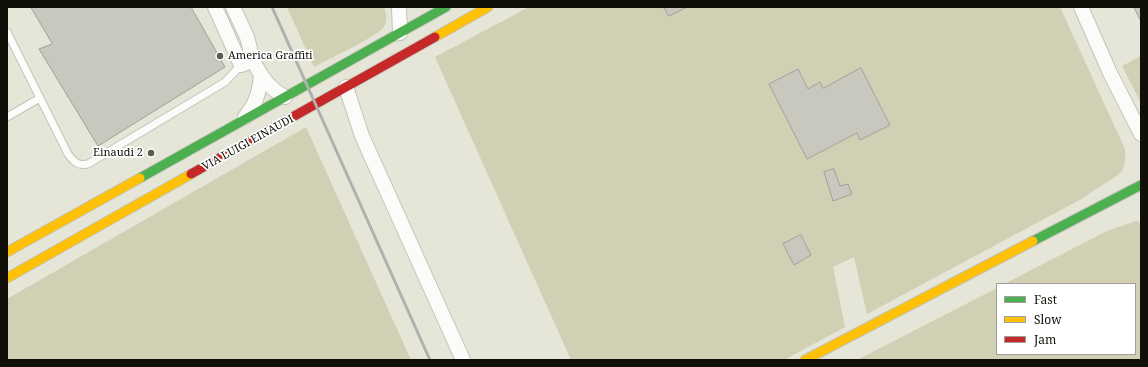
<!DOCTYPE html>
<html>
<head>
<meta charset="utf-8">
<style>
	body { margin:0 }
	#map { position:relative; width:1148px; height:367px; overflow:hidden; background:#e5e5d8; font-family:"Noto Serif",serif }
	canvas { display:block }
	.frame { position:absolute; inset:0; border:8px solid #101008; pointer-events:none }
	.legend { position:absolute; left:996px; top:283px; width:140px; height:72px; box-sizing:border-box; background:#fff; border:1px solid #9f9f9c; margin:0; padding:5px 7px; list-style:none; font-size:12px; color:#101008 }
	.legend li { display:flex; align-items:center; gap:8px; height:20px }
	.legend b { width:20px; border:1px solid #9f9f9c }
</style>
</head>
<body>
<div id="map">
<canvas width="1148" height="367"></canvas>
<div class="frame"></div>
<ul class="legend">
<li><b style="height:5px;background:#4caf50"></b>Fast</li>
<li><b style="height:5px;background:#ffc107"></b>Slow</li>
<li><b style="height:5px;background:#c62828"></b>Jam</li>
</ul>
</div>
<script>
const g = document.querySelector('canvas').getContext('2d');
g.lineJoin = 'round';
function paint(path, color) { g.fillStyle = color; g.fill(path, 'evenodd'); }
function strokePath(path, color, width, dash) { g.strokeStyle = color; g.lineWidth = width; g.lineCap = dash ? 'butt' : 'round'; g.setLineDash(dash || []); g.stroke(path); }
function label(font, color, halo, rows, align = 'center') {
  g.font = font + ' "Noto Serif",serif'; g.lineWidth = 3.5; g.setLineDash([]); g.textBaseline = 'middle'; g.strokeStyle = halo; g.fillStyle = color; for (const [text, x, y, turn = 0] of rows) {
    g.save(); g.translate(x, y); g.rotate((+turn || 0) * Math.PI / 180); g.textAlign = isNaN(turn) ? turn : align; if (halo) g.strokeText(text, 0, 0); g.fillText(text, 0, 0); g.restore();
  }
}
const green = new Path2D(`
	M 287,7 L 384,7 C 386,13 388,22 383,28 C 373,39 330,58 314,67 Z
	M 529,7 L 664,7 L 669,16 L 687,7 L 1060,7 L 1125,149 C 1127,173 1120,174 1101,186 C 1095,189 1090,193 1085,197 L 867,314 L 854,257 L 833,267 L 845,327 L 784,360 L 571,360 L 435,57 ZM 798,69 L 808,89 L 820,83 L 823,88 L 861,69 L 890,125 L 860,140 L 857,133 L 807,159 L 769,84 ZM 801,235 L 811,255 L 794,264 L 783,245 Z
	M 1141,56 L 1141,103 L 1122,66 Z
	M 306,127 L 411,360 L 7,360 L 7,299 Z
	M 1136,221 L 1141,223 L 1141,360 L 857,360 L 997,288 L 997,354 L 1135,354 L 1135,284 L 1004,284 L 1109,230 Z`);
const building = new Path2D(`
	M 31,7 L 191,7 L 225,67 L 98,146 L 39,49 L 52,44 Z
	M 664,7 L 687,7 L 669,16 Z
	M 1134,7 L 1141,7 L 1141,21 Z
	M 861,68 L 890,125 L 860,140 L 857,133 L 807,159 L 769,84 L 798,69 L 808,89 L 820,82 L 823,88 Z
	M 834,169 L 840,186 L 848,184 L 852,194 L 833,201 L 824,172 Z
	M 801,235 L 811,255 L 794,265 L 783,244 Z`);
const lane = new Path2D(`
	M 7,32 L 68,154 C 74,162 77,166 88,164 L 225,82 L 241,65
	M 7,117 L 40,98`);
const street = new Path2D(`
	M 215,7 L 241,65 L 253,60 C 261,77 269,88 285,97
	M 233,7 L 247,37 L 253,60
	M 399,7 L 400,33
	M 1081,7 L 1110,73 L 1141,134
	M 346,87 L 362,136 L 463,360
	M 245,117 C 256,104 259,93 261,76`);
const fast = new Path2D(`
	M 140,178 L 446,7
	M 1033,241 L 1141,185`);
const slow = new Path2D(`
	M 435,37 L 488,7
	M 7,252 L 140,178
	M 7,278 L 191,174
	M 805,360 L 1033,241`);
const jam = new Path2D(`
	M 191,174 L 435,37`);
const rail = new Path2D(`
	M 272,7 L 430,360`);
const markers = [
	[220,56,4,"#5b5b51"],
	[151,153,4,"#5b5b51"]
];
const poiNames = [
	["America Graffiti",228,56],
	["Einaudi 2",143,153,"right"]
];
const streetNames = [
	["VIA LUIGI EINAUDI",248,143,-29]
];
paint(green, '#d1d0b4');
paint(building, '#c8c8be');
strokePath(building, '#a0a097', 1);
strokePath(lane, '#c3c3b9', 9);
strokePath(street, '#c3c3b9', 16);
strokePath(fast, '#c3c3b9', 11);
strokePath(slow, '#c3c3b9', 11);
strokePath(jam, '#c3c3b9', 11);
strokePath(lane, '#fbfbf9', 7);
strokePath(street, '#fbfbf9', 14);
strokePath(fast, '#4caf50', 9);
strokePath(slow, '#ffc107', 9);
strokePath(jam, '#c62828', 9);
strokePath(rail, '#b0b0ae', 3);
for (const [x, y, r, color] of markers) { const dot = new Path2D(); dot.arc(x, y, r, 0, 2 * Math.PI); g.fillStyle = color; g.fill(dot); strokePath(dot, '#fff', 1.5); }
label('11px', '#101008', '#fff', poiNames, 'left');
label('11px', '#101008', '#fff', streetNames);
</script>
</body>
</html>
